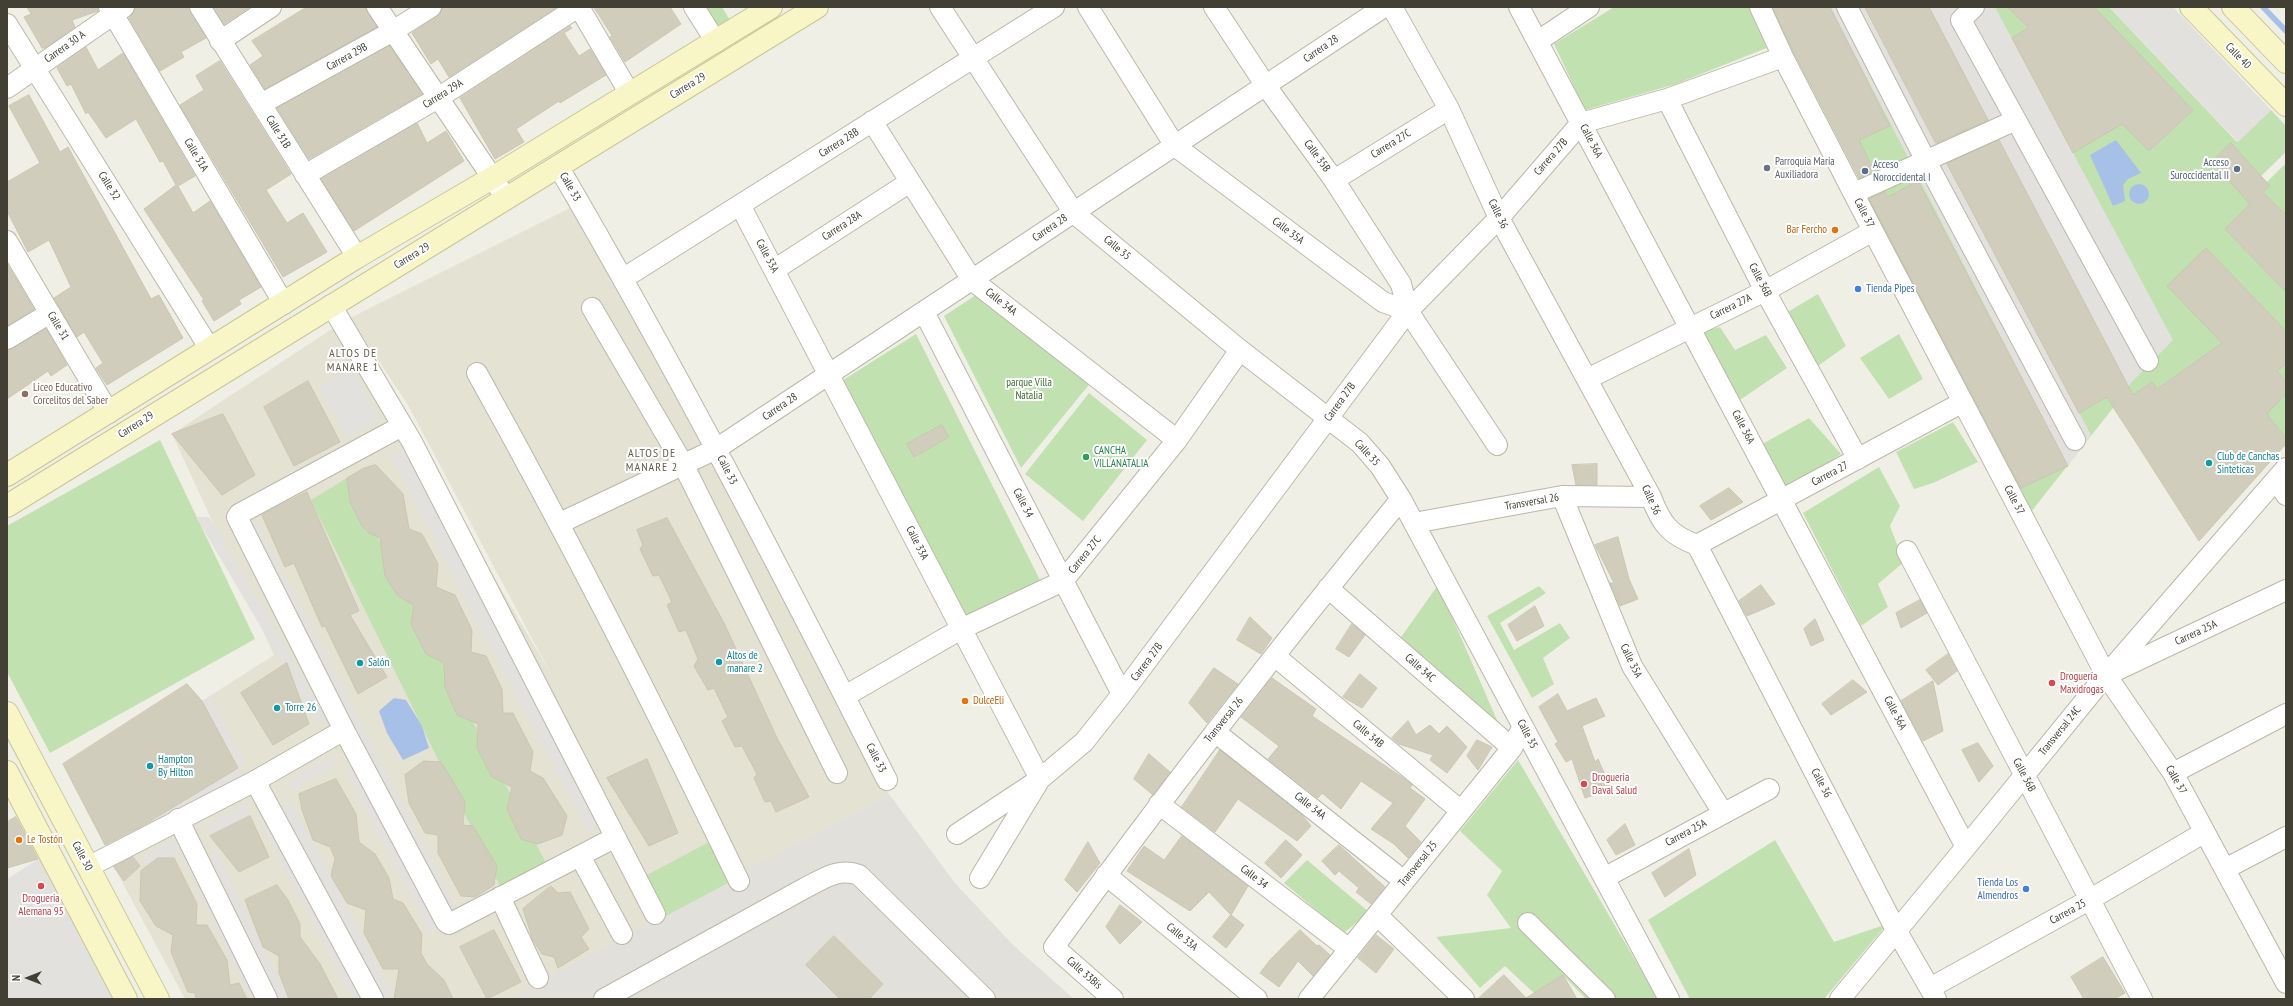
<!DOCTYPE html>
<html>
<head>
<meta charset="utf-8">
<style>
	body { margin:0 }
	#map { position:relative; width:2293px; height:1006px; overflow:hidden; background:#f0efe5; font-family:"PT Sans Narrow",sans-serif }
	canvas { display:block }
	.frame { position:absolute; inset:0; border:8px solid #424035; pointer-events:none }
	.north { position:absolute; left:8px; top:958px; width:40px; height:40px; -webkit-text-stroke:3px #fff; paint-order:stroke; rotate:270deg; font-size:11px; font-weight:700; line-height:16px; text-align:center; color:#424035 }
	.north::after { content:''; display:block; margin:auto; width:14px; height:18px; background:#424035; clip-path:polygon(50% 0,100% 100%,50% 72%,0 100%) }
</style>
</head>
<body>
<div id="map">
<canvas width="2293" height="1006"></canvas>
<div class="frame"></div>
<div class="north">N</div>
</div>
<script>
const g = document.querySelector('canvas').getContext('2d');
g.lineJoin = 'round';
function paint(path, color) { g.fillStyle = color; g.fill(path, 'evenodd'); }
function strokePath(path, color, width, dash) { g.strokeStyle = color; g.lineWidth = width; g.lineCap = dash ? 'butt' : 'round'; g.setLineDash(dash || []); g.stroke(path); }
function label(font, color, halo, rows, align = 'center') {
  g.font = font + ' "PT Sans Narrow",sans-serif'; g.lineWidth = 4; g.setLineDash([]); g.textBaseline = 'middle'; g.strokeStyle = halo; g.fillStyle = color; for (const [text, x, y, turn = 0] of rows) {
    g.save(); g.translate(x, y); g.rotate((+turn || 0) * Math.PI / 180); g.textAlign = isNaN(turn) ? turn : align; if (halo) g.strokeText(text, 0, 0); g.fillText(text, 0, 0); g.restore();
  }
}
const residential = new Path2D(`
	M 578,204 L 889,794 L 739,876 L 736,893 L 524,999 L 185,999 L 107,854 L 131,833 L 237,768 L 202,701 L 274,655 L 172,434 L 344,321 ZM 345,322 L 356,327 L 408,405 L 552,676 Z`);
const industrial = new Path2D(`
	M 889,794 L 955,883 L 1013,945 L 1074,999 L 508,999 Z`);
const green = new Path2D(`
	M 699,7 L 722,7 L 731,22 L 716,36 Z
	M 1614,7 L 1752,7 L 1774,45 L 1676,84 L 1585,110 L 1554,44 Z
	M 1770,7 L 2109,7 L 2237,142 L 2271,110 L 2286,126 L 2286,152 L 2261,176 L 2267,182 L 2286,163 L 2286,438 L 2277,427 L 2221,468 L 2162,385 L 2157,389 L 2162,481 L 2113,408 L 2031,512 L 1870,206 L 1872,204 Z
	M 1818,294 L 1846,346 L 1815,368 L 1781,316 Z
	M 976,295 L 1092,381 L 1021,468 L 944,316 Z
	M 1720,327 L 1735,350 L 1766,335 L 1787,368 L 1731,406 L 1692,334 Z
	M 916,334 L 1043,586 L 964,629 L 829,389 Z
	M 1899,334 L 1923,379 L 1889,399 L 1860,358 Z
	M 1089,393 L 1147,440 L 1083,521 L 1025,474 Z
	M 1809,418 L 1841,454 L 1785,493 L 1757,447 Z
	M 1953,422 L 1978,462 L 1933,483 L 1914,489 L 1896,452 Z
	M 160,440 L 255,639 L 50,753 L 7,672 L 7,526 Z
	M 1879,467 L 1900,506 L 1890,526 L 1904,562 L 1878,584 L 1888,607 L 1861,626 L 1803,513 Z
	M 347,478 L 546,863 L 501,888 L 311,500 Z
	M 1438,585 L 1504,736 L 1399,640 Z
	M 1539,586 L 1546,593 L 1500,623 L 1514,650 L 1560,623 L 1570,638 L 1543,658 L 1554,684 L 1532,698 L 1487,616 Z
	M 1518,760 L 1658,999 L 1586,999 L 1563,975 L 1536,995 L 1505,966 L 1480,988 L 1436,937 L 1511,928 L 1487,895 L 1502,871 L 1460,831 Z
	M 1775,840 L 1834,942 L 1887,924 L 1824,999 L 1690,999 L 1648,920 Z
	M 709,842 L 730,882 L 664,917 L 647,875 Z
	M 1307,860 L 1369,912 L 1344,933 L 1284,883 Z`);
const parking = new Path2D(`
	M 1830,7 L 1865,7 L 2091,435 L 2068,466 Z
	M 1929,7 L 1995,7 L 2173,340 L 2128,386 Z
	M 2109,7 L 2173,7 L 2271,110 L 2238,142 Z
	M 352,369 L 380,421 L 348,437 L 319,387 Z
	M 409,445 L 597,825 L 588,832 L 391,456 Z
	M 196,517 L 209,517 L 327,718 L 317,722 Z
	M 257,521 L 460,915 L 450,921 L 245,527 Z
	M 210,696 L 244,761 L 238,768 L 247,781 L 138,836 L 131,833 L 238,768 L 202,701 Z
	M 331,757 L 336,765 L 293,790 L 288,781 Z
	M 357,766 L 443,928 L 430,934 L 346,771 Z
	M 292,803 L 395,999 L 382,999 L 282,807 Z
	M 244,804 L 250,816 L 210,836 L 207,825 Z
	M 266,817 L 365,999 L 353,999 L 259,820 Z
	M 175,840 L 181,851 L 147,867 L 141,858 Z
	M 216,851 L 288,999 L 278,999 L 209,854 Z
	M 189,855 L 259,999 L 250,999 L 183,858 Z
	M 40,858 L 116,999 L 7,999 L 7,879 Z`);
const water = new Path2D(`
	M 2116,140 L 2141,173 L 2128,179 L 2123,185 L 2125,201 L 2113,206 L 2090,155 Z
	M2129 194a10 10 0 1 1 20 0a10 10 0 1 1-20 0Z
	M 394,698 L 406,700 L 422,726 L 429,748 L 403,760 L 387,733 L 379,711 Z`);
const stream = new Path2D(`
	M 2263,7 L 2286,31`);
const building = new Path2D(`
	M 27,7 L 98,7 L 98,11 L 72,20 L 75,27 L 45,48 L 42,48 L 24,17 L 31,14 Z
	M 135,7 L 189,7 L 206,38 L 181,52 L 184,57 L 160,71 L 129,18 L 134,12 Z
	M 214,7 L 250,7 L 224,24 Z
	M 307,7 L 365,7 L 377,27 L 265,89 L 250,65 L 263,56 L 252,41 Z
	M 442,7 L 557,7 L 449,77 L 438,59 L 431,64 L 412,33 L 437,16 Z
	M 594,7 L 670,7 L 681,24 L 625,62 L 610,37 L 612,36 Z
	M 1773,7 L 1830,7 L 1890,126 L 1859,140 L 1874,171 L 1859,178 L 1792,49 Z
	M 1865,7 L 1929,7 L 1988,120 L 1936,143 Z
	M 2008,7 L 2094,7 L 2193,110 L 2149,151 L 2122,124 L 2073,153 L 2012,38 L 2028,28 Z
	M 570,26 L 572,28 L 564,33 L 579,56 L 590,49 L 606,75 L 560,103 L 559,101 L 516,129 L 524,142 L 495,159 L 460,98 Z
	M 390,46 L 422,94 L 309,159 L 277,108 Z
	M 86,47 L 98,70 L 123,53 L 195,176 L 178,186 L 193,213 L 210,201 L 261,287 L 239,300 L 241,304 L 214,321 L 202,301 L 204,300 L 144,209 L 176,185 L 163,161 L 160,162 L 136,119 L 106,138 L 88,112 L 86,114 L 71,84 L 67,86 L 57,68 Z
	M 220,61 L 291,174 L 266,190 L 287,223 L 303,213 L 327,252 L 283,277 L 180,105 L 204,90 L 196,76 Z
	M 29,95 L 60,152 L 68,147 L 151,299 L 159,295 L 183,338 L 107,385 L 96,368 L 103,363 L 84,332 L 77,337 L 54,298 L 71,287 L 49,240 L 28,252 L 7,211 L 7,182 L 40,163 L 9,106 Z
	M 417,123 L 427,143 L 446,131 L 464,161 L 354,231 L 321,179 Z
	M 1999,140 L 2133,395 L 2152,382 L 2157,389 L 2222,343 L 2167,286 L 2206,248 L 2286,331 L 2286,364 L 2277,371 L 2286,381 L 2286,394 L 2267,414 L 2286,438 L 2286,444 L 2199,541 L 2107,397 L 2079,413 L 1947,164 Z
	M 2231,143 L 2270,186 L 2263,192 L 2286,215 L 2286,292 L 2225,229 L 2250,204 L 2212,162 Z
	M 1918,181 L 2068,466 L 2021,488 L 1869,199 L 1885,192 L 1887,197 Z
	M 7,264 L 34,309 L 7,326 Z
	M 46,329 L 67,365 L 51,376 L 48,371 L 7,399 L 7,350 Z
	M 308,381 L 340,442 L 294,466 L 264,407 Z
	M 223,414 L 255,475 L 222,495 L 172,434 Z
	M 942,425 L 949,437 L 914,457 L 907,444 Z
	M 1597,464 L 1597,485 L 1576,485 L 1572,465 Z
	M 376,465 L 403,494 L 409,529 L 422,534 L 438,564 L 436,587 L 455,595 L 472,630 L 471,652 L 486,656 L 502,689 L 503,713 L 513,713 L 533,752 L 530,771 L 543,778 L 567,816 L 562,835 L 538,844 L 521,839 L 507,809 L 512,787 L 492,777 L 477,748 L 478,724 L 457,715 L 445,687 L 444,663 L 426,654 L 411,624 L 414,605 L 398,596 L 385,576 L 380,538 L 369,533 L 362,526 L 350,502 L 347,478 L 364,468 Z
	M 1729,488 L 1743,502 L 1711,520 L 1700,506 Z
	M 307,492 L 359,611 L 350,615 L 387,677 L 358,694 L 325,626 L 322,627 L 294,563 L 285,567 L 262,515 Z
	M 667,518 L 725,625 L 777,738 L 809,797 L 776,812 L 771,801 L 765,802 L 754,778 L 757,774 L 742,746 L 735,747 L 722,721 L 728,717 L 714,688 L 708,690 L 694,666 L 698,659 L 686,630 L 679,632 L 667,605 L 672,602 L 659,575 L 653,576 L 640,549 L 643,545 L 637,530 Z
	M 1618,537 L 1629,579 L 1638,599 L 1620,606 L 1610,583 L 1614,583 L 1595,545 Z
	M 1761,585 L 1775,604 L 1747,616 L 1739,601 Z
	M 1920,600 L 1927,613 L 1901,628 L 1896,613 Z
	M 1535,606 L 1544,626 L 1517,641 L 1508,625 Z
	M 1250,617 L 1272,638 L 1261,654 L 1237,640 Z
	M 1815,619 L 1824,640 L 1811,646 L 1804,629 Z
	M 1352,624 L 1365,635 L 1349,657 L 1336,649 Z
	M 1948,654 L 1957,671 L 1938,685 L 1926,670 Z
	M 287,663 L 309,724 L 273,745 L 241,693 Z
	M 1214,668 L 1238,684 L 1207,723 L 1189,703 Z
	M 1360,674 L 1377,688 L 1362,708 L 1343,697 Z
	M 1272,678 L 1316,709 L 1312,716 L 1406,780 L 1412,785 L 1410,788 L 1425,799 L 1405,826 L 1421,842 L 1408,858 L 1394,844 L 1371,829 L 1393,803 L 1361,781 L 1341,809 L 1322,793 L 1318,798 L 1268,759 L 1279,746 L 1241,717 Z
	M 1853,680 L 1867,692 L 1831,715 L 1822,704 Z
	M 1933,681 L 1943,731 L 1923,741 L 1901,701 Z
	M 187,684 L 202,701 L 238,768 L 144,825 L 105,845 L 63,764 Z
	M 1558,694 L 1567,711 L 1596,698 L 1605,716 L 1582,726 L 1595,762 L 1598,759 L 1611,789 L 1585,798 L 1572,759 L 1566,762 L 1555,744 L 1558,742 L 1539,707 Z
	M 1408,721 L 1416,735 L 1430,725 L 1439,734 L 1447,726 L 1467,747 L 1447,773 L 1430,760 L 1433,755 L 1399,744 L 1392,738 Z
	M 1477,740 L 1492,747 L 1478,770 L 1467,756 Z
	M 1978,743 L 1993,766 L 1979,782 L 1962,750 Z
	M 1220,750 L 1302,815 L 1311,826 L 1297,841 L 1238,799 L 1215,832 L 1182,807 Z
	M 1149,754 L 1170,772 L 1153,795 L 1134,779 Z
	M 647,759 L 678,833 L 649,846 L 607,778 Z
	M 424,761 L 441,762 L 465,801 L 463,825 L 473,826 L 497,866 L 494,885 L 475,897 L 461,896 L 438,853 L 438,835 L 425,833 L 409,803 L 405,775 Z
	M 336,779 L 356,814 L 359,842 L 375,854 L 389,878 L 393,899 L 403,903 L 422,934 L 421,953 L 427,964 L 444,980 L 453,999 L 394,999 L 399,969 L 383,969 L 364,933 L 366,910 L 347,903 L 331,876 L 335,858 L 330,847 L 313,840 L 302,810 L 299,794 Z
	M 250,816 L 269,857 L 239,872 L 210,836 Z
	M 16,817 L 38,859 L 7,868 L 7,822 Z
	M 1625,824 L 1635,845 L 1616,855 L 1607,840 Z
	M 1182,836 L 1248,886 L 1231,915 L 1209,892 L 1190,911 L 1127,871 L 1144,846 L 1164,860 Z
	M 1286,840 L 1302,855 L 1281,878 L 1265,863 Z
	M 1088,842 L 1100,863 L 1077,892 L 1065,880 Z
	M 1339,845 L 1385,887 L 1371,904 L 1356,892 L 1359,888 L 1339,871 L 1335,875 L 1322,861 Z
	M 1689,849 L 1696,875 L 1665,897 L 1652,873 Z
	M 133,857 L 140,866 L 124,881 L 114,867 Z
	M 158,858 L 174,858 L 197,904 L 196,925 L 207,925 L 227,960 L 230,985 L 239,983 L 247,999 L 196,999 L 195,993 L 188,992 L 171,952 L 173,935 L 156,926 L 140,901 L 141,871 Z
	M 277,885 L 288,900 L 300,924 L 300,937 L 320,964 L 338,999 L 289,999 L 279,973 L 279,956 L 263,947 L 245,900 Z
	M 551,886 L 558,893 L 570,892 L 589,929 L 581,937 L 589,949 L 558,968 L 554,957 L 542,954 L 533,940 L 523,909 Z
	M 1120,905 L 1142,922 L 1120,944 L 1106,927 Z
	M 1231,915 L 1244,925 L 1226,948 L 1213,937 Z
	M 494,930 L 521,982 L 487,999 L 460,947 Z
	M 1300,930 L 1317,946 L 1319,945 L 1330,955 L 1313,976 L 1298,961 L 1279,987 L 1260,973 L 1270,960 Z
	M 1376,935 L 1394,949 L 1376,973 L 1358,958 Z
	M 834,936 L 883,984 L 869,999 L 840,999 L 806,965 Z
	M 2103,957 L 2125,993 L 2114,999 L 2084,999 L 2071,977 Z
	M 1504,975 L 1526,998 L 1563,975 L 1577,999 L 1478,999 Z`);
const street = new Path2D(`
	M 109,7 L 284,304
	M 200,7 L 357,257
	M 377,7 L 506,198
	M 579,7 L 630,94
	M 694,7 L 716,42
	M 940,7 L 1074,213 L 1240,350 L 1360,443 L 1380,466 L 1401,499 L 1669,999
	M 1088,7 L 1175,146 L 1383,302 L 1408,311 L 1497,445
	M 1214,7 L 1266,86 L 1334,180 L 1401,284 L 1408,311
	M 1392,7 L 1449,109 L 1499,218 L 1651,497 C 1661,523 1669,535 1697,545 L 1896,930 L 1936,999
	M 1519,7 L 1966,847
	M 1760,7 L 1783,57 L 1873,231 L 2106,675 L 2173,773 L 2286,983
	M 1847,7 L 1925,159 L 2075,440
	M 7,24 L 210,349
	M 220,41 L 271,7
	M 1538,41 L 1589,7
	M 7,88 L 124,7
	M 1667,99 L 1765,291 L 1858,459
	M 261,104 L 393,31 L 431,7
	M 2016,120 L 2148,361
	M 872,121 L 972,280 L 1177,440
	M 558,166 C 675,366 782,572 887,780
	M 305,175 L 438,98 L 578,7
	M 1334,180 L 1449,109
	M 1854,193 L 2016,120 L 1961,20 L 1974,7
	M 740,205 L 1040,779 L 980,878
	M 7,241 L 109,413
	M 774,270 L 910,182
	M 624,278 L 1054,7
	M 331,305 L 412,442 L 655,914
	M 592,308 L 683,464 L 837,773
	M 924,312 L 1122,694
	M 7,339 L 50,313
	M 477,373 C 570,540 656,709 739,881
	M 1587,379 L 1765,291 L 1873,231
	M 402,426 L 239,514 L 237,517 L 344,730 L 446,922 L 449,924 L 614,838
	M 2277,479 L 2286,495
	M 1562,496 L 1632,666 L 1723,813
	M 560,523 L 716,449 L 1384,7
	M 1414,523 L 1562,496 L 1651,497
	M 1697,545 L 1963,402
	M 1907,551 L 2142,999
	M 1328,588 L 1512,748
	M 1276,657 L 1461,811
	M 2113,672 L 2286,590
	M 845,696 L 961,629 L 1063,581 L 1177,440 L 1240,350
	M 1215,732 L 1404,881
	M 2173,773 L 2286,714
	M 255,781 L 373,999
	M 1159,804 L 1349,949
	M 178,819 L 267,999
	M 957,834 L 1040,779 L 1084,742 L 1122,694 L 1408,311 L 1499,218 L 1581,123 L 1667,99 L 1783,57
	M 580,856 L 622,934
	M 88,867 L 255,781 L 344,730
	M 2225,869 L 2286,837
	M 1106,875 L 1257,999
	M 1604,878 L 1769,789
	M 500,897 L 538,978
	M 1377,915 L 1464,999
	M 1528,923 L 1605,999
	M 1930,988 L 2089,900 L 2205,832
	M 604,999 L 805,888 C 823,879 839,867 859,875 L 985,999
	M 1113,999 L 1054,947 C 1165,794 1281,645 1401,499
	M 1309,999 L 1512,748 L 1523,726
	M 1840,999 L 1966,847 L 2106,675 L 2286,468`);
const secondary = new Path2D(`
	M 2191,7 L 2286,105
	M 2233,7 L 2286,62
	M 7,475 L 357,257 L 492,178 L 771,7
	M 7,506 L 817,7
	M 7,713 L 158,999
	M 7,772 L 126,999`);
const markers = [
	[1767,168,4,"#6b7280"],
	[2237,169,4,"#5c6f8a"],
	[1865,171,4,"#5c6f8a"],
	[1835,230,4,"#e8710a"],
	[1858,289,4,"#3f7fe0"],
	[25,394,4,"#8d6e63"],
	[1086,457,4,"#2e9e5b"],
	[2209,463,4,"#0f9aa8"],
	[719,662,4,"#0f9aa8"],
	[360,663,4,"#0f9aa8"],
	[2052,683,4,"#e0444e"],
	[965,701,4,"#e8710a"],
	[277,708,4,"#0f9aa8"],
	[150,766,4,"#0f9aa8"],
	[1584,784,4,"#e0444e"],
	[19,840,4,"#e8710a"],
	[41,886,4,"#e0444e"],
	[2026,889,4,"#3f7fe0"]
];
const streetNames = [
	["Carrera 30 A",65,47,-35],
	["Carrera 28",1321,49,-34],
	["Calle 40",2238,56,46],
	["Carrera 29B",347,57,-29],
	["Carrera 29",688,86,-31],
	["Carrera 29A",443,94,-32],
	["Calle 31B",278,132,58],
	["Calle 36A",1591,141,62],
	["Carrera 28B",839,143,-32],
	["Carrera 27C",1391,144,-32],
	["Calle 31A",196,155,59],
	["Calle 35B",1317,156,54],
	["Carrera 27B",1551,157,-49],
	["Calle 32",109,186,58],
	["Calle 33",570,187,60],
	["Calle 37",1864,213,63],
	["Calle 36",1498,214,64],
	["Carrera 28A",842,226,-33],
	["Carrera 28",1050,228,-34],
	["Calle 35A",1288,231,37],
	["Calle 35",1117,248,40],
	["Carrera 29",412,256,-31],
	["Calle 33A",767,256,62],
	["Calle 36B",1760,280,62],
	["Calle 34A",1001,302,38],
	["Carrera 27A",1731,307,-26],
	["Calle 31",58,326,59],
	["Carrera 27B",1340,402,-54],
	["Carrera 28",780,407,-34],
	["Carrera 29",136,425,-32],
	["Calle 36A",1743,427,62],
	["Calle 35",1367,453,47],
	["Calle 33",727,470,63],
	["Carrera 27",1830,474,-28],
	["Calle 36",1651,500,66],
	["Calle 37",2014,500,62],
	["Transversal 26",1532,502,-10],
	["Calle 34",1023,503,63],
	["Calle 33A",917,543,63],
	["Carrera 27C",1085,555,-51],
	["Carrera 25A",2196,633,-25],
	["Calle 35A",1631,661,64],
	["Carrera 27B",1147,662,-53],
	["Calle 34C",1420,668,41],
	["Calle 36A",1895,713,62],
	["Transversal 26",1224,720,-51],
	["Transversal 24C",2060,731,-51],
	["Calle 34B",1368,734,40],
	["Calle 35",1527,734,62],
	["Calle 33",876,758,63],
	["Calle 36B",2024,775,62],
	["Calle 37",2176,780,60],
	["Calle 36",1821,783,62],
	["Calle 34A",1310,806,38],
	["Carrera 25A",1686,833,-28],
	["Calle 30",82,856,62],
	["Transversal 25",1418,864,-51],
	["Calle 34",1254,877,38],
	["Carrera 25",2068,912,-29],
	["Calle 33A",1182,937,39],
	["Calle 33Bis",1084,973,41]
];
const worshipNames = [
	["Parroquia Maria",1775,162],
	["Auxiliadora",1775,175]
];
const serviceNames = [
	["Acceso",2229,163],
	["Suroccidental II",2229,176],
	["Acceso",1873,165,"left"],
	["Noroccidental I",1873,178,"left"]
];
const foodNames = [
	["Bar Fercho",1827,230,"right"],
	["DulceEli",973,701],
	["Le Tostón",27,840]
];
const shopNames = [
	["Tienda Pipes",1866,289],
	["Tienda Los",2018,883,"right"],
	["Almendros",2018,896,"right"]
];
const parkNames = [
	["parque Villa",1029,383],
	["Natalia",1029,396]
];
const educationNames = [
	["Liceo Educativo",33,388],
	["Corcelitos del Saber",33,401]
];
const leisureNames = [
	["CANCHA",1094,451],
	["VILLANATALIA",1094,464]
];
const cultureNames = [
	["Club de Canchas",2217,457],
	["Sinteticas",2217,470],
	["Altos de",727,656],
	["manare 2",727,669],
	["Salón",368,663],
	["Torre 26",285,708],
	["Hampton",158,760],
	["By Hilton",158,773]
];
const healthNames = [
	["Droguería",2060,677],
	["Maxidrogas",2060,690],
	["Drogueria",1592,778],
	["Daval Salud",1592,791],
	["Drogueria",41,899,"center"],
	["Alemana 95",41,912,"center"]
];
const neighbourhoodNames = [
	["ALTOS DE",353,354],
	["MANARE 1",353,368],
	["ALTOS DE",652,454],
	["MANARE 2",652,468]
];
paint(residential, '#e4e2d3');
paint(industrial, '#e2e0da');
paint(green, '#c2e1b1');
paint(parking, '#e2e1dd');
paint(water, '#a7c0e7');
strokePath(stream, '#a7c0e7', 5.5);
paint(building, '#d1cdbc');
strokePath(building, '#cbc6b0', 1);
strokePath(street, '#bbb8a9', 22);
strokePath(secondary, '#c8c697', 24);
strokePath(street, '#fff', 20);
strokePath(secondary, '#f8f6c7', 22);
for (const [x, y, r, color] of markers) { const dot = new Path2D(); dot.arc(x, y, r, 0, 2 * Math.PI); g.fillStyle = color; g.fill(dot); strokePath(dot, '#fff', 1.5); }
label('11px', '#424035', '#fff', streetNames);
label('11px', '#5b616d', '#fff', worshipNames, 'left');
label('11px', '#4e5e75', '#fff', serviceNames, 'right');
label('11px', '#c56008', '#fff', foodNames, 'left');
label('11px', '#366cbe', '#fff', shopNames, 'left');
label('11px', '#3a6d2f', '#fff', parkNames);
label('11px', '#785e54', '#fff', educationNames, 'left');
label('11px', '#27864d', '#fff', leisureNames, 'left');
label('11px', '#0d838f', '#fff', cultureNames, 'left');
label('11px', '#be3a42', '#fff', healthNames, 'left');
g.letterSpacing = '1px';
label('12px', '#645f4e', '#fff', neighbourhoodNames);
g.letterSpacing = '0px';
</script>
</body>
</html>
